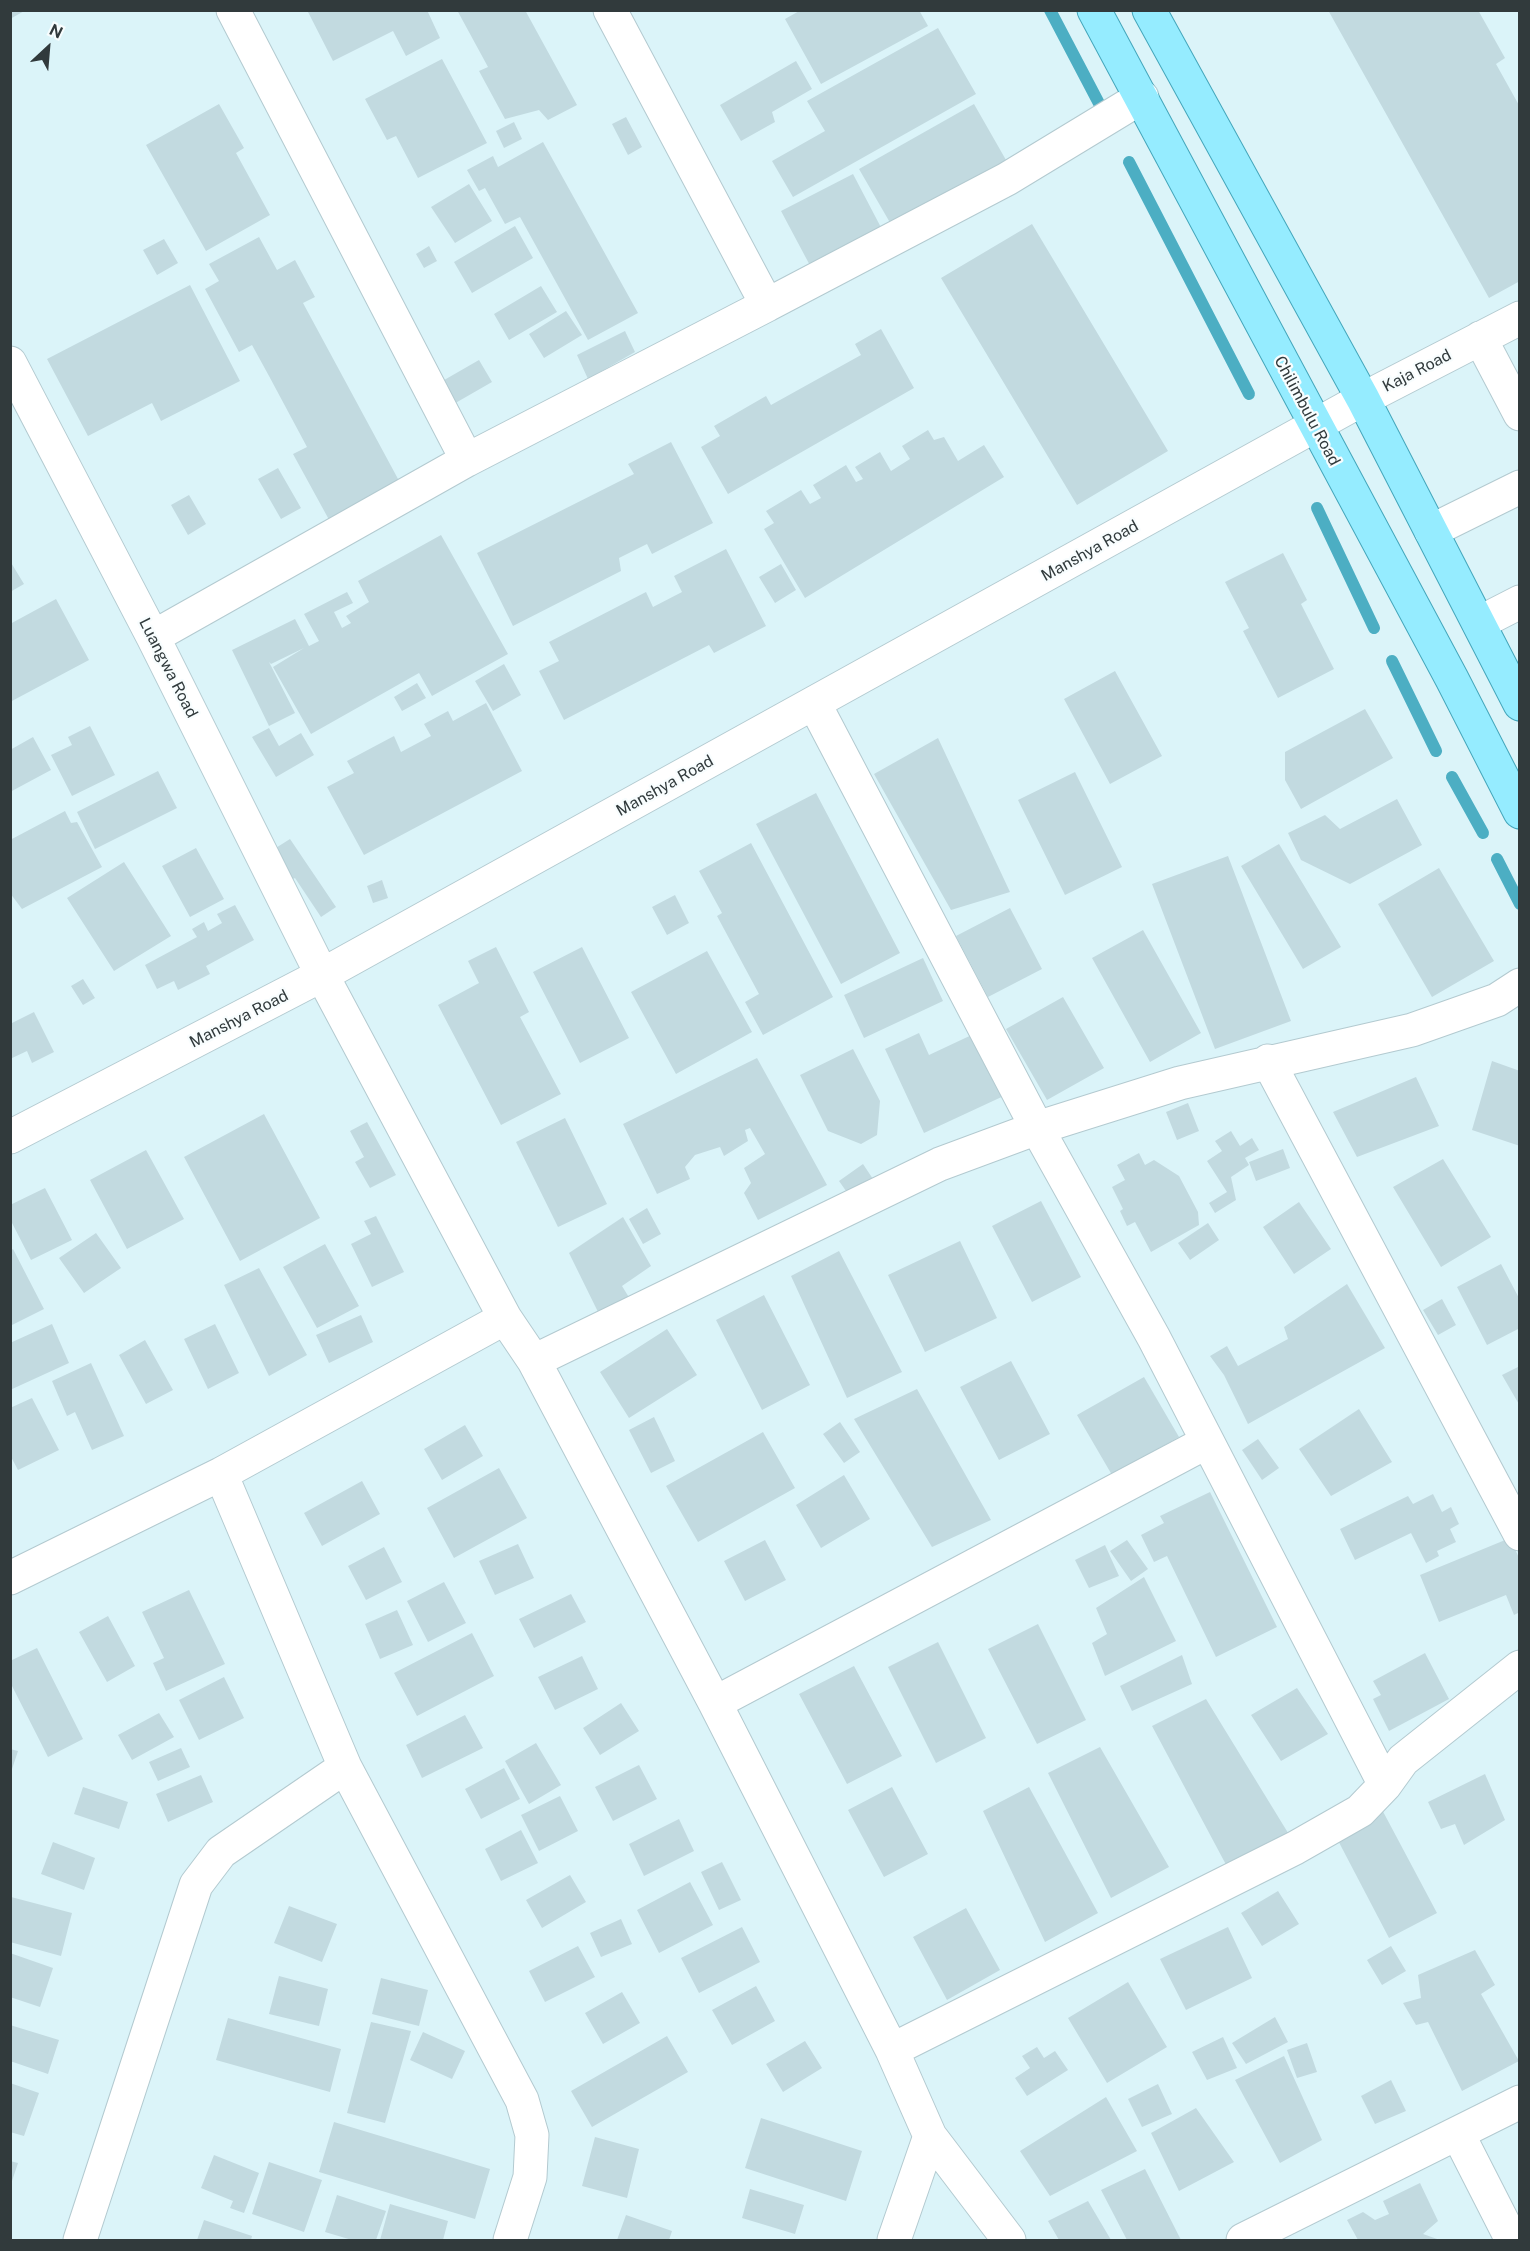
<!DOCTYPE html>
<html>
<head>
<meta charset="utf-8">
<style>
	body { margin:0 }
	#map { position:relative; width:1530px; height:2251px; overflow:hidden; background:#dbf4f9; font-family:"Public Sans",sans-serif }
	canvas { display:block }
	.frame { position:absolute; inset:0; border:12px solid #313a3c; pointer-events:none }
	.north { position:absolute; left:18px; top:18px; width:60px; height:60px; -webkit-text-stroke:4px #f8fdfe; paint-order:stroke; rotate:26deg; font-size:16px; font-weight:700; line-height:24px; text-align:center; color:#313a3c }
	.north::after { content:''; display:block; margin:auto; width:21px; height:27px; background:#313a3c; clip-path:polygon(50% 0,100% 100%,50% 72%,0 100%) }
</style>
</head>
<body>
<div id="map">
<canvas width="1530" height="2251"></canvas>
<div class="frame"></div>
<div class="north">N</div>
</div>
<script>
const g = document.querySelector('canvas').getContext('2d');
g.lineJoin = 'round';
function strokePath(path, color, width, dash) { g.strokeStyle = color; g.lineWidth = width; g.lineCap = dash ? 'butt' : 'round'; g.setLineDash(dash || []); g.stroke(path); }
function paint(path, color) { g.fillStyle = color; g.fill(path, 'evenodd'); }
function label(font, color, halo, rows, align = 'center') {
  g.font = font + ' "Public Sans",sans-serif'; g.lineWidth = 4.5; g.setLineDash([]); g.textBaseline = 'middle'; g.strokeStyle = halo; g.fillStyle = color; for (const [text, x, y, turn = 0] of rows) {
    g.save(); g.translate(x, y); g.rotate((+turn || 0) * Math.PI / 180); g.textAlign = isNaN(turn) ? turn : align; if (halo) g.strokeText(text, 0, 0); g.fillText(text, 0, 0); g.restore();
  }
}
const stream = new Path2D(`
	M 1050,10 L 1103,111
	M 1129,162 L 1249,394
	M 1317,508 L 1374,628
	M 1392,661 L 1436,751
	M 1452,777 L 1483,833
	M 1497,859 L 1520,904`);
const building = new Path2D(`
	M 10,10 L 26,10 L 10,19 Z
	M 307,10 L 427,10 L 440,38 L 406,56 L 393,31 L 333,61 Z
	M 457,10 L 525,10 L 577,105 L 548,120 L 539,110 L 505,119 L 479,71 L 488,67 Z
	M 801,10 L 919,10 L 928,26 L 821,84 L 785,19 Z
	M 1328,10 L 1478,10 L 1505,58 L 1496,64 L 1520,107 L 1520,281 L 1489,298 Z
	M 938,28 L 976,94 L 793,197 L 772,161 L 825,131 L 807,101 Z
	M 442,59 L 487,143 L 418,178 L 396,136 L 387,140 L 365,99 Z
	M 796,61 L 812,89 L 772,112 L 775,122 L 741,141 L 720,105 Z
	M 219,104 L 244,148 L 236,153 L 270,215 L 206,251 L 146,145 Z
	M 974,104 L 1010,167 L 896,233 L 859,169 Z
	M 626,117 L 642,147 L 628,155 L 612,124 Z
	M 514,122 L 522,139 L 504,148 L 496,131 Z
	M 543,142 L 638,313 L 588,340 L 520,217 L 505,224 L 485,188 L 479,191 L 467,170 L 493,156 L 498,167 Z
	M 853,174 L 886,237 L 814,273 L 781,211 Z
	M 469,184 L 492,221 L 455,243 L 431,207 Z
	M 1032,224 L 1168,451 L 1077,505 L 941,278 Z
	M 515,226 L 533,258 L 472,293 L 454,262 Z
	M 259,237 L 277,270 L 295,260 L 315,297 L 303,303 L 404,490 L 333,527 L 293,454 L 307,447 L 269,376 L 252,345 L 239,352 L 205,289 L 219,281 L 209,264 Z
	M 164,239 L 178,263 L 157,275 L 143,250 Z
	M 429,246 L 437,261 L 424,268 L 416,254 Z
	M 190,285 L 240,381 L 161,421 L 152,403 L 88,436 L 47,359 Z
	M 541,286 L 557,312 L 509,340 L 494,314 Z
	M 566,311 L 582,335 L 544,358 L 529,334 Z
	M 881,329 L 914,388 L 728,494 L 701,447 L 720,436 L 714,426 L 766,396 L 771,405 L 861,355 L 855,344 Z
	M 625,331 L 635,352 L 588,379 L 577,355 Z
	M 479,360 L 492,382 L 445,409 L 432,387 Z
	M 928,430 L 934,440 L 944,437 L 958,461 L 984,445 L 1004,477 L 805,598 L 764,529 L 774,523 L 766,511 L 801,490 L 810,504 L 821,498 L 813,485 L 846,465 L 856,482 L 863,479 L 855,467 L 880,452 L 891,471 L 910,459 L 902,446 Z
	M 671,442 L 713,523 L 652,554 L 647,544 L 619,558 L 621,571 L 513,626 L 477,553 L 634,474 L 628,464 Z
	M 278,468 L 301,508 L 281,519 L 258,479 Z
	M 189,495 L 206,524 L 188,535 L 171,505 Z
	M 441,535 L 508,654 L 432,696 L 419,673 L 311,734 L 273,667 L 304,648 L 271,664 L 269,662 L 295,713 L 269,726 L 232,650 L 295,619 L 309,646 L 319,641 L 304,614 L 347,592 L 353,603 L 334,612 L 342,628 L 351,623 L 346,616 L 369,602 L 358,581 Z
	M 726,549 L 766,626 L 714,653 L 709,645 L 564,720 L 539,671 L 559,661 L 549,642 L 646,592 L 653,607 L 682,592 L 674,576 Z
	M 1283,553 L 1307,600 L 1301,604 L 1334,669 L 1278,698 L 1243,631 L 1249,628 L 1225,582 Z
	M 10,561 L 24,584 L 10,592 Z
	M 781,564 L 796,590 L 775,603 L 759,577 Z
	M 56,599 L 89,660 L 10,702 L 10,624 Z
	M 504,664 L 521,695 L 493,711 L 475,681 Z
	M 1115,671 L 1162,756 L 1110,784 L 1064,699 Z
	M 417,683 L 426,698 L 402,711 L 394,697 Z
	M 486,703 L 522,771 L 364,855 L 327,787 L 354,773 L 347,761 L 394,736 L 401,752 L 431,736 L 424,724 L 448,711 L 453,721 Z
	M 1365,709 L 1393,758 L 1301,809 L 1285,780 L 1285,752 Z
	M 90,726 L 115,775 L 72,796 L 51,755 L 72,745 L 68,737 Z
	M 269,728 L 279,746 L 301,733 L 314,755 L 276,777 L 252,737 Z
	M 33,737 L 51,770 L 10,792 L 10,750 Z
	M 938,738 L 1010,892 L 951,910 L 874,774 Z
	M 158,771 L 177,808 L 95,849 L 77,812 Z
	M 1075,772 L 1122,867 L 1065,895 L 1018,800 Z
	M 816,793 L 900,953 L 841,984 L 756,824 Z
	M 1397,799 L 1422,845 L 1350,884 L 1301,860 L 1288,833 L 1325,815 L 1340,829 Z
	M 65,811 L 71,823 L 77,822 L 102,867 L 22,909 L 10,893 L 10,840 Z
	M 290,839 L 336,907 L 321,917 L 295,878 L 291,880 L 271,851 Z
	M 751,843 L 833,997 L 763,1035 L 745,1002 L 759,994 L 717,916 L 722,913 L 699,871 Z
	M 1279,844 L 1341,947 L 1303,969 L 1241,866 Z
	M 196,848 L 224,899 L 190,917 L 162,866 Z
	M 1228,856 L 1291,1021 L 1215,1049 L 1152,884 Z
	M 124,862 L 171,936 L 114,971 L 67,898 Z
	M 1439,868 L 1494,961 L 1432,997 L 1378,904 Z
	M 382,880 L 388,898 L 373,903 L 367,886 Z
	M 675,895 L 689,923 L 667,935 L 652,907 Z
	M 235,905 L 254,940 L 206,966 L 210,974 L 178,990 L 174,981 L 157,989 L 145,965 L 197,937 L 192,929 L 204,922 L 208,931 L 222,923 L 217,914 Z
	M 1010,908 L 1042,969 L 988,997 L 956,936 Z
	M 1143,930 L 1201,1033 L 1150,1062 L 1092,958 Z
	M 496,947 L 529,1012 L 520,1017 L 561,1094 L 501,1125 L 438,1005 L 479,983 L 468,961 Z
	M 582,947 L 629,1038 L 580,1063 L 533,972 Z
	M 707,951 L 752,1032 L 676,1074 L 631,992 Z
	M 923,958 L 943,1001 L 864,1038 L 844,995 Z
	M 83,979 L 95,998 L 83,1005 L 71,986 Z
	M 1063,997 L 1104,1068 L 1047,1100 L 1006,1029 Z
	M 34,1012 L 54,1052 L 32,1063 L 27,1051 L 10,1059 L 10,1024 Z
	M 978,1032 L 1008,1094 L 924,1133 L 885,1049 L 919,1033 L 929,1055 Z
	M 853,1049 L 880,1101 L 877,1135 L 861,1144 L 828,1131 L 800,1075 Z
	M 757,1058 L 827,1185 L 758,1220 L 744,1193 L 751,1183 L 744,1168 L 765,1154 L 750,1128 L 745,1130 L 748,1141 L 724,1156 L 720,1147 L 695,1155 L 685,1167 L 690,1179 L 657,1194 L 623,1124 Z
	M 1492,1061 L 1520,1071 L 1520,1146 L 1472,1130 Z
	M 1416,1077 L 1439,1126 L 1357,1157 L 1333,1112 Z
	M 1188,1103 L 1199,1131 L 1177,1140 L 1166,1112 Z
	M 264,1114 L 320,1218 L 240,1261 L 184,1157 Z
	M 565,1118 L 607,1204 L 558,1227 L 516,1142 Z
	M 367,1122 L 396,1175 L 370,1188 L 355,1162 L 364,1157 L 350,1131 Z
	M 1231,1131 L 1240,1146 L 1252,1138 L 1259,1150 L 1245,1158 L 1249,1165 L 1231,1177 L 1236,1200 L 1215,1213 L 1209,1203 L 1227,1192 L 1207,1161 L 1222,1151 L 1215,1141 Z
	M 1283,1149 L 1290,1168 L 1256,1181 L 1249,1162 Z
	M 146,1150 L 184,1219 L 127,1249 L 90,1180 Z
	M 1139,1153 L 1145,1165 L 1154,1160 L 1179,1176 L 1198,1212 L 1199,1225 L 1151,1252 L 1135,1222 L 1127,1226 L 1120,1211 L 1123,1209 L 1112,1187 L 1125,1180 L 1117,1165 Z
	M 1443,1159 L 1491,1237 L 1441,1267 L 1393,1187 Z
	M 863,1164 L 875,1182 L 851,1198 L 839,1181 Z
	M 45,1188 L 72,1240 L 31,1260 L 10,1219 L 10,1205 Z
	M 1041,1201 L 1081,1277 L 1032,1302 L 992,1226 Z
	M 1299,1202 L 1331,1249 L 1294,1274 L 1263,1227 Z
	M 647,1208 L 661,1234 L 643,1244 L 629,1219 Z
	M 376,1216 L 404,1272 L 372,1287 L 351,1244 L 371,1234 L 364,1221 Z
	M 623,1217 L 651,1266 L 622,1286 L 630,1299 L 600,1316 L 569,1253 Z
	M 1208,1223 L 1219,1240 L 1190,1260 L 1178,1243 Z
	M 96,1233 L 121,1268 L 84,1293 L 59,1258 Z
	M 960,1241 L 997,1318 L 925,1352 L 888,1275 Z
	M 325,1244 L 359,1306 L 317,1328 L 283,1267 Z
	M 13,1249 L 44,1309 L 10,1326 L 10,1251 Z
	M 839,1251 L 902,1372 L 847,1398 L 791,1276 Z
	M 1501,1264 L 1520,1300 L 1520,1328 L 1487,1345 L 1457,1287 Z
	M 259,1268 L 307,1355 L 269,1376 L 224,1285 Z
	M 1347,1284 L 1385,1348 L 1248,1424 L 1224,1375 L 1210,1356 L 1227,1346 L 1238,1366 L 1288,1339 L 1284,1327 Z
	M 764,1295 L 810,1385 L 762,1410 L 716,1320 Z
	M 1442,1299 L 1456,1325 L 1438,1335 L 1423,1310 Z
	M 361,1315 L 373,1342 L 329,1363 L 316,1335 Z
	M 52,1324 L 69,1363 L 10,1390 L 10,1343 Z
	M 215,1324 L 239,1373 L 208,1389 L 184,1339 Z
	M 667,1329 L 697,1375 L 629,1418 L 600,1372 Z
	M 145,1340 L 173,1390 L 146,1404 L 119,1355 Z
	M 1011,1361 L 1050,1434 L 999,1460 L 960,1387 Z
	M 91,1363 L 124,1436 L 92,1450 L 75,1412 L 67,1416 L 52,1381 Z
	M 1520,1366 L 1520,1406 L 1502,1375 Z
	M 1144,1377 L 1179,1437 L 1112,1475 L 1077,1415 Z
	M 917,1389 L 991,1520 L 932,1547 L 854,1419 Z
	M 32,1398 L 59,1450 L 18,1470 L 10,1455 L 10,1408 Z
	M 1359,1409 L 1392,1462 L 1331,1496 L 1299,1449 Z
	M 654,1417 L 675,1461 L 651,1473 L 629,1430 Z
	M 840,1422 L 860,1452 L 844,1463 L 823,1434 Z
	M 465,1425 L 483,1456 L 442,1480 L 424,1449 Z
	M 763,1432 L 795,1488 L 698,1542 L 666,1486 Z
	M 1258,1439 L 1279,1468 L 1262,1480 L 1242,1450 Z
	M 499,1468 L 527,1518 L 454,1558 L 427,1508 Z
	M 844,1475 L 870,1519 L 821,1548 L 796,1505 Z
	M 362,1481 L 380,1514 L 322,1546 L 304,1513 Z
	M 1210,1492 L 1277,1627 L 1216,1657 L 1167,1556 L 1154,1562 L 1141,1535 L 1164,1523 L 1160,1516 Z
	M 1433,1494 L 1442,1512 L 1451,1507 L 1459,1524 L 1450,1529 L 1456,1542 L 1437,1551 L 1439,1556 L 1426,1563 L 1411,1533 L 1355,1560 L 1340,1529 L 1408,1496 L 1413,1504 Z
	M 1510,1538 L 1520,1560 L 1520,1612 L 1514,1615 L 1506,1595 L 1439,1622 L 1420,1575 Z
	M 765,1540 L 786,1580 L 745,1601 L 724,1561 Z
	M 1127,1540 L 1148,1569 L 1131,1581 L 1110,1551 Z
	M 518,1544 L 534,1578 L 495,1595 L 479,1561 Z
	M 1105,1545 L 1119,1576 L 1089,1588 L 1075,1560 Z
	M 384,1547 L 402,1582 L 366,1600 L 348,1566 Z
	M 1144,1577 L 1176,1641 L 1105,1676 L 1092,1643 L 1107,1634 L 1096,1608 Z
	M 444,1582 L 466,1623 L 428,1642 L 407,1601 Z
	M 189,1590 L 225,1664 L 166,1691 L 153,1663 L 164,1658 L 142,1612 Z
	M 571,1594 L 586,1622 L 534,1648 L 519,1619 Z
	M 397,1610 L 413,1645 L 380,1659 L 365,1624 Z
	M 108,1616 L 135,1666 L 107,1682 L 79,1632 Z
	M 1038,1624 L 1086,1720 L 1037,1744 L 988,1649 Z
	M 472,1633 L 494,1676 L 417,1716 L 394,1673 Z
	M 938,1642 L 986,1738 L 936,1763 L 888,1667 Z
	M 37,1648 L 83,1739 L 48,1757 L 10,1682 L 10,1661 Z
	M 1425,1653 L 1449,1699 L 1389,1731 L 1373,1699 L 1381,1695 L 1373,1681 Z
	M 1182,1655 L 1192,1684 L 1132,1711 L 1120,1686 Z
	M 582,1656 L 598,1689 L 555,1710 L 538,1677 Z
	M 854,1666 L 902,1756 L 847,1784 L 799,1694 Z
	M 224,1677 L 244,1718 L 199,1740 L 179,1700 Z
	M 1297,1688 L 1328,1734 L 1281,1761 L 1251,1715 Z
	M 1206,1699 L 1293,1841 L 1231,1874 L 1152,1726 Z
	M 621,1703 L 639,1731 L 600,1755 L 583,1728 Z
	M 159,1713 L 174,1737 L 132,1760 L 118,1735 Z
	M 465,1715 L 483,1748 L 422,1778 L 406,1745 Z
	M 536,1743 L 561,1785 L 529,1804 L 505,1761 Z
	M 1100,1747 L 1169,1867 L 1111,1898 L 1048,1773 Z
	M 181,1748 L 190,1767 L 158,1781 L 149,1762 Z
	M 10,1749 L 18,1751 L 11,1772 L 10,1771 Z
	M 639,1765 L 657,1799 L 613,1821 L 595,1787 Z
	M 504,1768 L 520,1799 L 481,1819 L 465,1789 Z
	M 1485,1774 L 1505,1820 L 1464,1845 L 1455,1824 L 1441,1829 L 1428,1802 Z
	M 201,1775 L 213,1802 L 168,1822 L 156,1794 Z
	M 83,1787 L 128,1802 L 119,1829 L 74,1814 Z
	M 892,1787 L 928,1854 L 884,1877 L 848,1810 Z
	M 1029,1787 L 1098,1913 L 1045,1942 L 983,1811 Z
	M 560,1796 L 578,1831 L 539,1851 L 521,1815 Z
	M 1379,1804 L 1437,1913 L 1389,1938 L 1332,1829 Z
	M 679,1819 L 694,1851 L 644,1876 L 629,1844 Z
	M 521,1830 L 538,1863 L 501,1881 L 485,1849 Z
	M 53,1842 L 95,1858 L 84,1890 L 41,1874 Z
	M 722,1862 L 741,1900 L 719,1910 L 701,1872 Z
	M 570,1875 L 586,1902 L 542,1928 L 526,1900 Z
	M 690,1882 L 713,1925 L 659,1953 L 637,1910 Z
	M 1278,1891 L 1299,1924 L 1262,1946 L 1241,1913 Z
	M 11,1897 L 72,1913 L 61,1956 L 10,1942 Z
	M 289,1906 L 337,1924 L 322,1962 L 274,1943 Z
	M 966,1908 L 1000,1970 L 947,2000 L 913,1937 Z
	M 621,1919 L 632,1944 L 601,1957 L 590,1933 Z
	M 742,1927 L 760,1962 L 699,1993 L 681,1958 Z
	M 1228,1927 L 1252,1978 L 1186,2010 L 1160,1959 Z
	M 578,1946 L 595,1977 L 545,2002 L 529,1971 Z
	M 1391,1946 L 1406,1971 L 1382,1985 L 1367,1960 Z
	M 1475,1950 L 1495,1985 L 1481,1994 L 1519,2061 L 1462,2091 L 1428,2022 L 1416,2025 L 1403,2003 L 1421,1998 L 1418,1975 Z
	M 10,1953 L 53,1968 L 40,2007 L 10,1997 Z
	M 279,1976 L 328,1989 L 319,2026 L 269,2014 Z
	M 381,1978 L 428,1990 L 419,2026 L 372,2014 Z
	M 1128,1982 L 1167,2047 L 1107,2083 L 1068,2018 Z
	M 756,1986 L 775,2021 L 732,2045 L 712,2010 Z
	M 622,1992 L 640,2023 L 603,2044 L 585,2013 Z
	M 1275,2017 L 1288,2042 L 1246,2064 L 1232,2043 Z
	M 228,2018 L 341,2049 L 330,2092 L 216,2060 Z
	M 371,2022 L 411,2031 L 385,2123 L 347,2113 Z
	M 10,2025 L 59,2040 L 48,2074 L 10,2061 Z
	M 423,2032 L 465,2051 L 452,2079 L 410,2060 Z
	M 667,2036 L 688,2072 L 592,2127 L 571,2091 Z
	M 1223,2037 L 1237,2068 L 1207,2080 L 1192,2052 Z
	M 805,2041 L 822,2068 L 783,2092 L 766,2064 Z
	M 1307,2043 L 1317,2072 L 1297,2078 L 1287,2050 Z
	M 1037,2047 L 1044,2058 L 1055,2051 L 1068,2070 L 1027,2096 L 1015,2078 L 1030,2068 L 1022,2056 Z
	M 1284,2056 L 1322,2140 L 1280,2163 L 1235,2080 Z
	M 1391,2080 L 1406,2111 L 1375,2124 L 1361,2096 Z
	M 10,2083 L 39,2093 L 24,2136 L 10,2132 Z
	M 1158,2084 L 1172,2114 L 1142,2127 L 1128,2099 Z
	M 1106,2097 L 1137,2151 L 1050,2196 L 1020,2151 Z
	M 1196,2108 L 1234,2162 L 1179,2191 L 1151,2133 Z
	M 761,2118 L 862,2151 L 846,2201 L 745,2168 Z
	M 334,2122 L 490,2169 L 475,2219 L 319,2172 Z
	M 595,2137 L 639,2149 L 627,2198 L 582,2186 Z
	M 214,2155 L 259,2173 L 244,2213 L 230,2208 L 233,2201 L 201,2188 Z
	M 10,2161 L 18,2163 L 11,2184 L 10,2184 Z
	M 269,2162 L 322,2180 L 304,2232 L 252,2214 Z
	M 1145,2169 L 1181,2240 L 1127,2240 L 1101,2190 Z
	M 1420,2183 L 1438,2221 L 1423,2234 L 1440,2240 L 1358,2240 L 1347,2220 L 1363,2212 L 1375,2220 L 1389,2214 L 1383,2201 Z
	M 750,2189 L 804,2205 L 795,2234 L 742,2218 Z
	M 337,2195 L 386,2211 L 376,2240 L 352,2240 L 325,2232 Z
	M 1088,2201 L 1111,2240 L 1059,2240 L 1048,2221 Z
	M 390,2204 L 448,2221 L 443,2240 L 380,2240 Z
	M 626,2215 L 672,2231 L 669,2240 L 617,2240 Z
	M 204,2220 L 252,2236 L 251,2240 L 197,2240 Z`);
const minor = new Path2D(`
	M 233,10 L 467,460
	M 767,305 L 1007,179 L 1142,97
	M 1480,338 L 1520,414
	M 10,363 L 153,637 L 322,975 L 505,1318 L 534,1361 L 715,1703 L 892,2050 L 930,2136 L 894,2240
	M 1431,531 L 1520,487
	M 1479,623 L 1520,602
	M 153,637 L 467,460 L 767,305 L 610,10
	M 814,703 L 1037,1128 L 1154,1338 L 1385,1785
	M 1268,1061 L 1520,1534
	M 10,1137 L 322,975 L 1363,399 L 1520,318
	M 534,1361 L 940,1164 L 1037,1128 L 1180,1083 L 1412,1030 L 1497,1000 L 1520,985
	M 221,1474 L 345,1767 L 522,2100 L 532,2135 L 530,2177 L 510,2240
	M 10,1578 L 221,1474 L 505,1318
	M 715,1703 L 1207,1442
	M 892,2050 L 1295,1848 L 1360,1811 L 1385,1785 L 1403,1760 L 1520,1667
	M 1458,2134 L 1512,2240
	M 930,2136 L 1009,2240
	M 80,2240 L 196,1885 L 221,1852 L 345,1767
	M 1243,2240 L 1520,2102`);
const major = new Path2D(`
	M 1094,10 L 1452,679 L 1520,812
	M 1149,10 L 1363,399 L 1520,704`);
const streetNames = [
	["Kaja Road",1417,371,-27],
	["Chilimbulu Road",1307,411,62],
	["Manshya Road",1090,551,-29],
	["Luangwa Road",168,668,63],
	["Manshya Road",665,786,-29],
	["Manshya Road",239,1019,-27]
];
strokePath(stream, '#4caec3', 12);
paint(building, '#c2dae0');
strokePath(minor, '#b3cad0', 35);
strokePath(major, '#44a6bb', 35);
strokePath(minor, '#fff', 33);
strokePath(major, '#95ecff', 33);
label('16px', '#313a3c', '#f8fdfe', streetNames);
</script>
</body>
</html>
